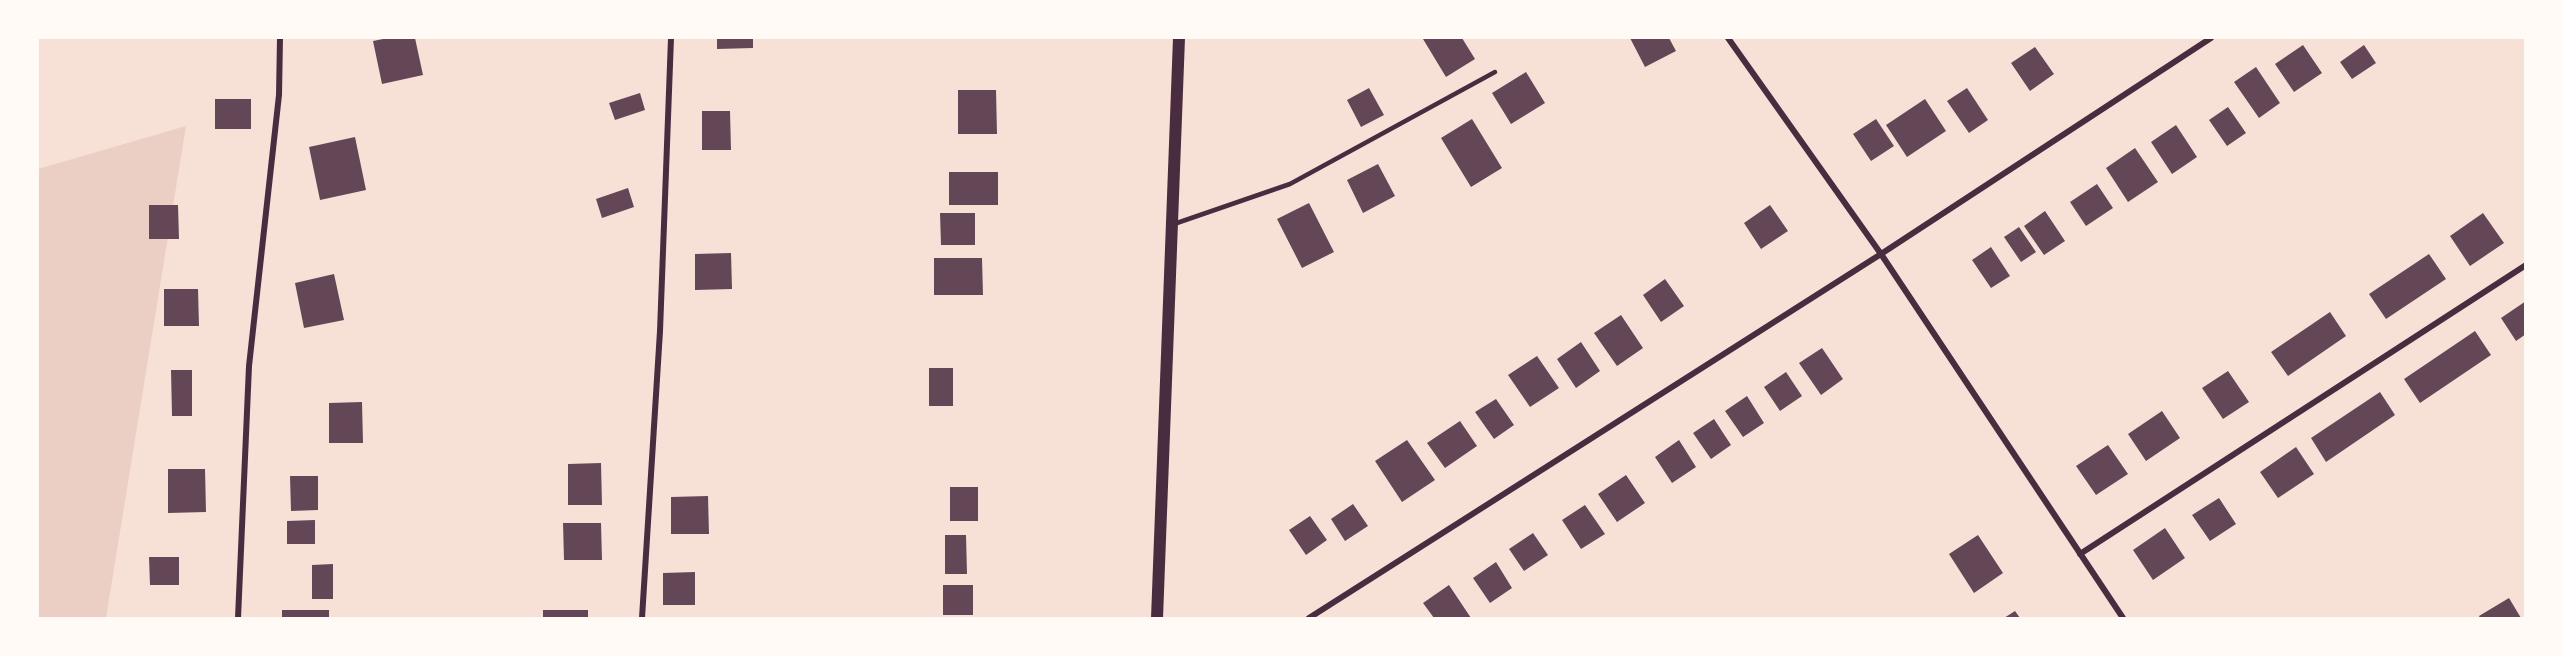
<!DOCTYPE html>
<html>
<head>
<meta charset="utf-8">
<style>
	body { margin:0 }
	#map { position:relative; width:2563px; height:656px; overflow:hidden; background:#f7e1d7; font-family:"Exo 2",sans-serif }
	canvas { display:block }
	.frame { position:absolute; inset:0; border:39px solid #fffaf5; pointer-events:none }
</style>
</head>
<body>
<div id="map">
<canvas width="2563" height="656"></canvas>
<div class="frame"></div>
</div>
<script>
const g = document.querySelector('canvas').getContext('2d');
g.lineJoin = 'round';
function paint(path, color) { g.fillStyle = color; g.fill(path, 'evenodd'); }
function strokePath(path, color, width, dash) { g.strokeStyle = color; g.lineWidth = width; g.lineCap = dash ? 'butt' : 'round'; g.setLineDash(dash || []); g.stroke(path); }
const green = new Path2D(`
	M 186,126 L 106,618 L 38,618 L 38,169 Z`);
const building = new Path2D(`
	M 388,38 L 415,38 L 423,75 L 382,84 L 373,41 Z
	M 717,38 L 753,38 L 753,48 L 717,49 Z
	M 1425,38 L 1462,38 L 1475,59 L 1446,77 L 1423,39 Z
	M 1630,38 L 1669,38 L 1676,51 L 1645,67 Z
	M 2303,45 L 2322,73 L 2294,92 L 2275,64 Z
	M 2364,45 L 2376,63 L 2352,79 L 2340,62 Z
	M 2035,47 L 2054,74 L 2030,91 L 2011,63 Z
	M 2256,67 L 2280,103 L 2259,118 L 2234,82 Z
	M 1526,72 L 1545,103 L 1511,124 L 1492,93 Z
	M 1369,88 L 1384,115 L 1361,127 L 1347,100 Z
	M 1967,88 L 1988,120 L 1969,133 L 1947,101 Z
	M 958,90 L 996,90 L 997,134 L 958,134 Z
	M 640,93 L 645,110 L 615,120 L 609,103 Z
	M 215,99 L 251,99 L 251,129 L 215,129 Z
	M 1925,99 L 1946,131 L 1907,157 L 1886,125 Z
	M 2228,107 L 2246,133 L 2227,146 L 2209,120 Z
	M 702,111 L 730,111 L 731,150 L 702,150 Z
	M 1472,119 L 1502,168 L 1471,187 L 1441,138 Z
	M 1876,119 L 1894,146 L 1871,161 L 1853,134 Z
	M 2176,125 L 2197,157 L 2172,174 L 2151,142 Z
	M 355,137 L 366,190 L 320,200 L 309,147 Z
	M 2135,148 L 2158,182 L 2128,202 L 2106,168 Z
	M 1378,164 L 1395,196 L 1363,213 L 1347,180 Z
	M 949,172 L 998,172 L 998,205 L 949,205 Z
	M 2097,184 L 2113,208 L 2086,226 L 2070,202 Z
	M 628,188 L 634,207 L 602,218 L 596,199 Z
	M 1309,203 L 1334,252 L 1302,268 L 1277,219 Z
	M 149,205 L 178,205 L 179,239 L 149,239 Z
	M 1770,205 L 1788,231 L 1761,249 L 1744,223 Z
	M 2045,211 L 2065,241 L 2044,255 L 2024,226 Z
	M 940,213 L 975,213 L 975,245 L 941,245 Z
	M 2483,213 L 2504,243 L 2470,266 L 2450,236 Z
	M 2019,227 L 2036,252 L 2021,262 L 2004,237 Z
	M 1991,247 L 2010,276 L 1991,288 L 1972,260 Z
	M 731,253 L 732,289 L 695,290 L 695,254 Z
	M 2429,254 L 2446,279 L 2386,319 L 2369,294 Z
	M 934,258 L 982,258 L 983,295 L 934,295 Z
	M 334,274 L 344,320 L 304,328 L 295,283 Z
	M 1665,279 L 1684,306 L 1661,322 L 1643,295 Z
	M 164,289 L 198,289 L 199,326 L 164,326 Z
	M 2526,301 L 2526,334 L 2516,341 L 2501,318 Z
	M 2330,312 L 2346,336 L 2288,376 L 2271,352 Z
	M 1621,315 L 1643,348 L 1617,366 L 1594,333 Z
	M 2475,331 L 2491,355 L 2420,403 L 2404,379 Z
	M 1581,342 L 1600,371 L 1576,388 L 1557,359 Z
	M 1822,348 L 1843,379 L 1821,395 L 1799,363 Z
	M 1537,356 L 1559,388 L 1530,407 L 1508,375 Z
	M 929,368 L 953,368 L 953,406 L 929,406 Z
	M 171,370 L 192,370 L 192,416 L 172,416 Z
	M 2228,371 L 2249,402 L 2223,419 L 2202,388 Z
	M 1786,372 L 1802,396 L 1780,411 L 1764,387 Z
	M 2380,392 L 2395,415 L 2326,462 L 2311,438 Z
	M 1747,396 L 1764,423 L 1743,437 L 1725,411 Z
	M 1496,399 L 1514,425 L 1494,439 L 1475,412 Z
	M 362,402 L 363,443 L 329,443 L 329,403 Z
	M 2162,411 L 2180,438 L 2146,461 L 2128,434 Z
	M 1714,419 L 1731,445 L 1711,459 L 1693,433 Z
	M 1460,421 L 1477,446 L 1445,468 L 1427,443 Z
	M 1407,440 L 1435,480 L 1402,502 L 1375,461 Z
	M 1679,440 L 1696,467 L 1672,483 L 1655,457 Z
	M 2108,445 L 2128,474 L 2096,495 L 2076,466 Z
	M 2296,447 L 2314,474 L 2278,498 L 2260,472 Z
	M 601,463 L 602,505 L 568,505 L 568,464 Z
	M 168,469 L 205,469 L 206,512 L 168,513 Z
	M 1626,475 L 1645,503 L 1617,522 L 1598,494 Z
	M 290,476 L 318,476 L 318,510 L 291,511 Z
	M 950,487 L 978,487 L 978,521 L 950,521 Z
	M 708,496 L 709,534 L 671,534 L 671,497 Z
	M 2219,498 L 2236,524 L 2210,541 L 2192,515 Z
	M 1353,504 L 1368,526 L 1345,541 L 1331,519 Z
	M 1585,505 L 1605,534 L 1581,549 L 1562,520 Z
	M 1310,516 L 1327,540 L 1306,555 L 1289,530 Z
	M 315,520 L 315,544 L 287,544 L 287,521 Z
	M 563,523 L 601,523 L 602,560 L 564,560 Z
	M 2165,528 L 2185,558 L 2153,580 L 2133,550 Z
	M 1533,533 L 1548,555 L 1524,571 L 1509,549 Z
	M 945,535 L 966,535 L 967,574 L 945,574 Z
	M 1978,535 L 2003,573 L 1974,593 L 1949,554 Z
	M 149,557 L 179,557 L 179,585 L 150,585 Z
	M 1496,562 L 1512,588 L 1490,603 L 1473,578 Z
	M 333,564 L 333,599 L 312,599 L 312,565 Z
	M 695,572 L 695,605 L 663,605 L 663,573 Z
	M 943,585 L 973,585 L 973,615 L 943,615 Z
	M 1449,585 L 1471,618 L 1434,618 L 1423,603 Z
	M 2509,598 L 2521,618 L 2480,618 L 2479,616 Z
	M 282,610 L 329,610 L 329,618 L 282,618 Z
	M 543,610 L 588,610 L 588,618 L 543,618 Z
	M 2015,611 L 2020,618 L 2004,618 Z`);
const service = new Path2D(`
	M 1174,224 L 1290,184 L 1495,72`);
const minor = new Path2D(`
	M 1728,38 L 1881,254 L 2123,618
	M 2080,554 L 2526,265
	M 238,618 L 249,366 L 279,95 L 280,38
	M 642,618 L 660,331 L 671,38
	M 1309,618 L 1881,254 L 2211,38`);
const secondary = new Path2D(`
	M 1157,618 L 1179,38`);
paint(green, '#ebcfc5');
paint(building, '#644757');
strokePath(service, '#4a2c40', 4.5);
strokePath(minor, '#4a2c40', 6);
strokePath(secondary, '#4a2c40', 12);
</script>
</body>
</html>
